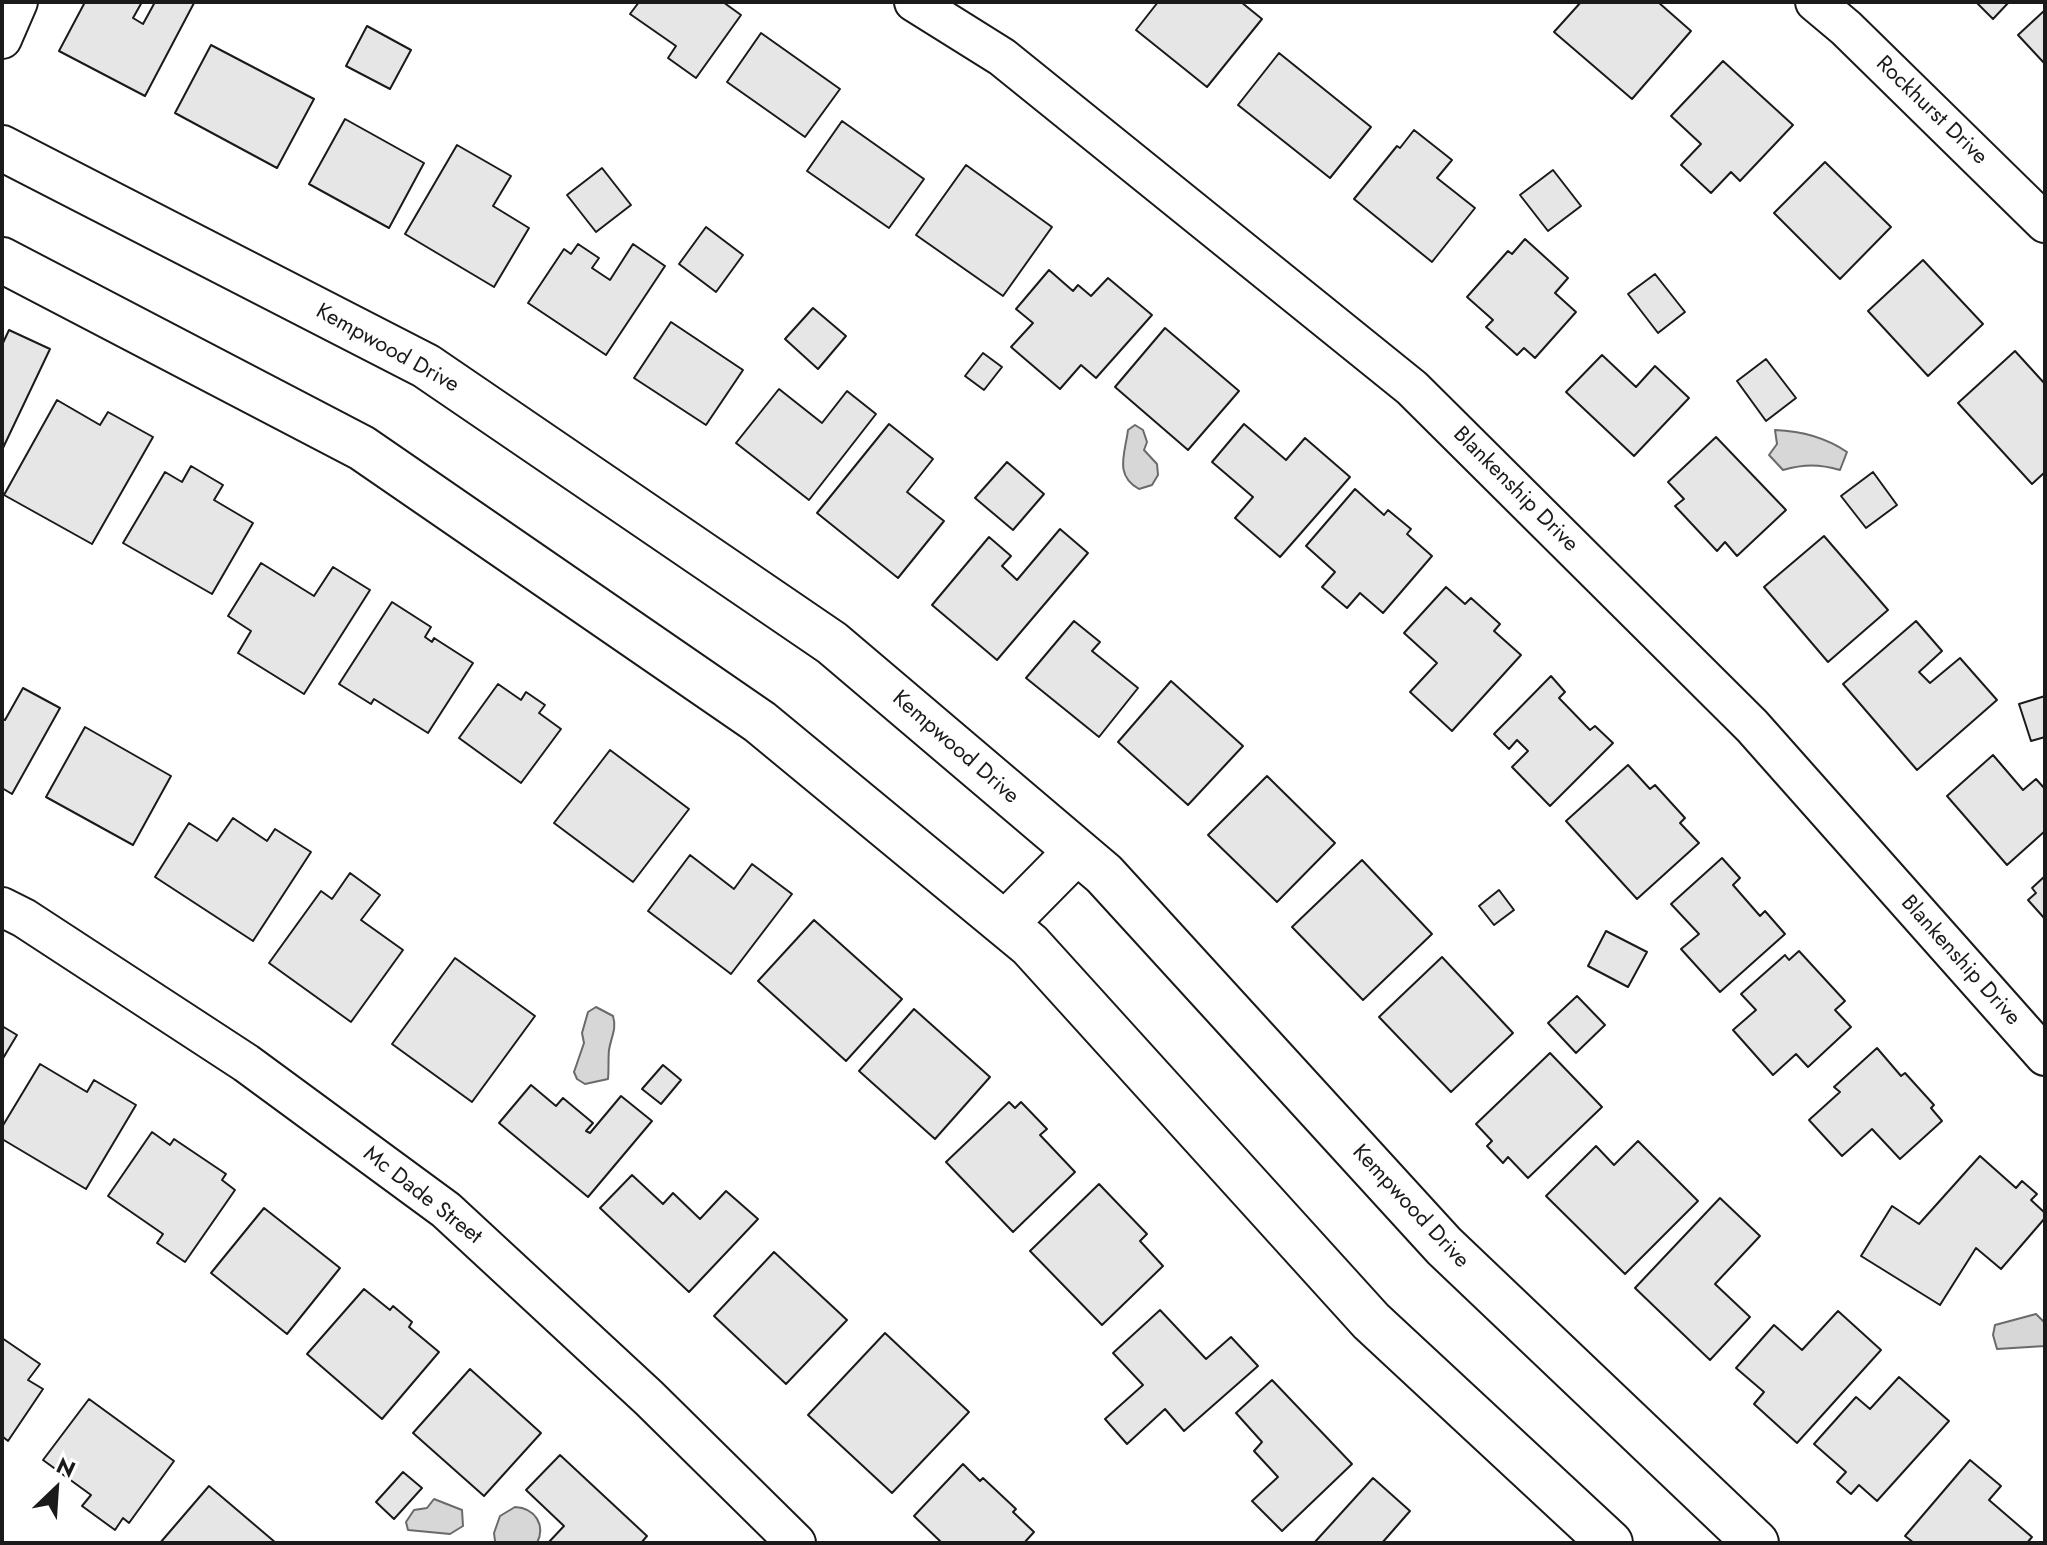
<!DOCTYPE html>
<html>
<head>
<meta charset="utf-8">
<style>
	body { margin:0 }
	#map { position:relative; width:2047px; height:1545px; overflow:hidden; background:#fff; font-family:Jost,sans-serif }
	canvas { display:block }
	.frame { position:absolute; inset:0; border:4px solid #1a1a1a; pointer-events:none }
	.north { position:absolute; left:16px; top:1449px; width:80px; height:80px; -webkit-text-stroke:6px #fff; paint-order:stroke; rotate:25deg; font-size:22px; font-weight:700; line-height:32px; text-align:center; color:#1a1a1a }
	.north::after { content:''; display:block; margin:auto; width:28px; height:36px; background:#1a1a1a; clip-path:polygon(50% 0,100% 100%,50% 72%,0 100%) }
</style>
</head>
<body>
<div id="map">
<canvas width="2047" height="1545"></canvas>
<div class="frame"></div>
<div class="north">N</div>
</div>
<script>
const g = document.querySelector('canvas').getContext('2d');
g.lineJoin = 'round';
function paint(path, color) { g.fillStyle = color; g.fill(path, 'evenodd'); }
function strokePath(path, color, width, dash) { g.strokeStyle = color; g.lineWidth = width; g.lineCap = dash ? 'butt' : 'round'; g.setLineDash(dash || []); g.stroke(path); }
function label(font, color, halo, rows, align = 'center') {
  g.font = font + ' Jost,sans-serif'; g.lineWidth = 6; g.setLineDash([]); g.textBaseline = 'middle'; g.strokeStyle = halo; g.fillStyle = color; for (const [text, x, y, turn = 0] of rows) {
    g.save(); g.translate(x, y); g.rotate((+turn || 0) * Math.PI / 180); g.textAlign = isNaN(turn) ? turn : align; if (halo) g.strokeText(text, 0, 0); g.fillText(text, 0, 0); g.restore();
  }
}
const water = new Path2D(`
	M 1135,425 L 1143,430 L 1147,442 L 1144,450 L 1157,464 L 1158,475 L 1152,485 L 1139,489 C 1114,475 1125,454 1128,430 Z
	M 1775,430 C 1802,431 1825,437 1847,452 L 1840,470 C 1819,464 1804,464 1783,470 L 1769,455 L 1777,444 Z
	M 596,1007 L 613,1016 C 617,1029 611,1037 609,1050 C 608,1060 609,1069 608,1079 L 585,1084 L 577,1079 L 574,1072 L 584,1043 L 582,1033 L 588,1012 Z
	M 2036,1314 L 2045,1323 L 2045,1346 L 1997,1349 L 1993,1335 L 1995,1325 Z
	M 434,1499 L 462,1510 L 463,1526 L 450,1534 L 408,1530 L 406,1522 L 414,1510 L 427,1508 Z
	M 515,1507 C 535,1508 546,1525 537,1543 L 497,1543 L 495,1541 L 494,1533 L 500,1516 Z`);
const building = new Path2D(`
	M 85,2 L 142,2 L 133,18 L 143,24 L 155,2 L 194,3 L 145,96 L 59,51 Z
	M 639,2 L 723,2 L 741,15 L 696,78 L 668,58 L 676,46 L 630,14 Z
	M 1158,2 L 1241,2 L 1262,19 L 1207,87 L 1136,30 Z
	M 1581,2 L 1658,2 L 1691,31 L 1632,99 L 1554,32 Z
	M 1976,2 L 2009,2 L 1993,19 Z
	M 2045,10 L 2045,64 L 2018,35 Z
	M 367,26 L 411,50 L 390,89 L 346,66 Z
	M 761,33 L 840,89 L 805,137 L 727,82 Z
	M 211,45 L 314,99 L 277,168 L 175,113 Z
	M 1279,53 L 1371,127 L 1330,178 L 1238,105 Z
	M 1723,61 L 1793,125 L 1740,181 L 1731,172 L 1711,193 L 1681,165 L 1701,144 L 1671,116 Z
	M 345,119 L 424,163 L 389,228 L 309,184 Z
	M 842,121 L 924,179 L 889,228 L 807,171 Z
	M 1414,130 L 1452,160 L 1437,178 L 1475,208 L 1432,262 L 1354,199 L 1397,146 L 1400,148 Z
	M 457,145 L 511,176 L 493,206 L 529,228 L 494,287 L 405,234 Z
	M 1825,162 L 1891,227 L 1840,279 L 1774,213 Z
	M 966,165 L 1052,227 L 1003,296 L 916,235 Z
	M 602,168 L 631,205 L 596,232 L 567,195 Z
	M 1553,170 L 1581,206 L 1548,231 L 1520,195 Z
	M 706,227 L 743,255 L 716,292 L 679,264 Z
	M 1525,239 L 1568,278 L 1555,293 L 1576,312 L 1535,358 L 1524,348 L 1517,355 L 1486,327 L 1493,320 L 1467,297 L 1508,251 L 1512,254 Z
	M 578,244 L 599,258 L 592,268 L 610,280 L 633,244 L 665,266 L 606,355 L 528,303 L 564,249 L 571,254 Z
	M 1923,260 L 1983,324 L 1928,376 L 1868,311 Z
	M 1049,270 L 1073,291 L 1078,285 L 1091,296 L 1108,278 L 1152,315 L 1096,378 L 1081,365 L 1060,389 L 1011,347 L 1033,323 L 1016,309 Z
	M 1655,274 L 1685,312 L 1658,333 L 1628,294 Z
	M 813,308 L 846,336 L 818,369 L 785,339 Z
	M 671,322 L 743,370 L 706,425 L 634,378 Z
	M 1165,328 L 1239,391 L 1188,450 L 1115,387 Z
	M 9,330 L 50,349 L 2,450 L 2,345 Z
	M 2015,351 L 2045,384 L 2045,472 L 2032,484 L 1958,403 Z
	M 983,353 L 1002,367 L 984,390 L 965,376 Z
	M 1602,355 L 1636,387 L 1655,366 L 1689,398 L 1634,456 L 1566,392 Z
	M 1766,359 L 1796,398 L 1766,421 L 1737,381 Z
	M 779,389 L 822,423 L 847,391 L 876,414 L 809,500 L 736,443 Z
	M 57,400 L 100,425 L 108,412 L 153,437 L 92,544 L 4,495 Z
	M 889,424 L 933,459 L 907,492 L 944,521 L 898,578 L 817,513 Z
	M 1244,424 L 1286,460 L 1305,438 L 1350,477 L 1280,557 L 1235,518 L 1253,497 L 1212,462 Z
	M 1716,437 L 1786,510 L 1737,556 L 1725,542 L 1717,551 L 1675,506 L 1684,499 L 1668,482 Z
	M 1007,462 L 1044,494 L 1013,530 L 975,498 Z
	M 191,466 L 223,485 L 214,500 L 253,523 L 212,594 L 123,543 L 165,472 L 182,482 Z
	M 1873,472 L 1897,505 L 1866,528 L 1841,496 Z
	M 1355,489 L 1384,515 L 1388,510 L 1411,529 L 1407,534 L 1432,556 L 1383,613 L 1360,593 L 1347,608 L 1322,587 L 1335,572 L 1306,546 Z
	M 1060,529 L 1088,553 L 997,660 L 932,605 L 989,537 L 1011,556 L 1002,566 L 1017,580 Z
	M 1824,536 L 1888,610 L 1828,662 L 1764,587 Z
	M 261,563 L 314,596 L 333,567 L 370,590 L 304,694 L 238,653 L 251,631 L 228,616 Z
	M 1446,587 L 1465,604 L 1471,598 L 1500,624 L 1494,631 L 1521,655 L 1452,731 L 1410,692 L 1437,663 L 1404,633 Z
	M 392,602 L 431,627 L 425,637 L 432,642 L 434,638 L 473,663 L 428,733 L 374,699 L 371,704 L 339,684 Z
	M 1074,621 L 1100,642 L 1092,651 L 1138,688 L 1099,737 L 1026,678 Z
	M 1916,621 L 1942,651 L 1919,672 L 1930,683 L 1960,658 L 1997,700 L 1917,770 L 1843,684 Z
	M 1551,676 L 1565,692 L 1559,698 L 1590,730 L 1595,726 L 1613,743 L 1550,806 L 1512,767 L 1528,751 L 1517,740 L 1509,749 L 1494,734 Z
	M 1171,681 L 1243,746 L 1188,805 L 1118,742 Z
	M 498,684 L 521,700 L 526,692 L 545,705 L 539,713 L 561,729 L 521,783 L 459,738 Z
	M 23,688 L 60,708 L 12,794 L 2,788 L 2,719 L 5,720 Z
	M 2045,696 L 2045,737 L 2031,741 L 2019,704 Z
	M 85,727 L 171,776 L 133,845 L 46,797 Z
	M 610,750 L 689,809 L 633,882 L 554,823 Z
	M 1993,755 L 2023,790 L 2036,779 L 2045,789 L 2045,831 L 2007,865 L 1947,796 Z
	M 1628,765 L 1650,789 L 1655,785 L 1685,818 L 1680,823 L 1699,843 L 1637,899 L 1566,821 Z
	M 1267,776 L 1335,843 L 1277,902 L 1208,835 Z
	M 233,818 L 267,841 L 275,829 L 311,852 L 253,941 L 155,877 L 189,823 L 217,841 Z
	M 690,855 L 734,889 L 752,864 L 792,894 L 731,974 L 648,911 Z
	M 1722,858 L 1740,878 L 1733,885 L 1760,916 L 1765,911 L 1785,934 L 1720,992 L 1681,949 L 1699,934 L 1671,904 Z
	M 1362,860 L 1432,934 L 1363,1000 L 1292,927 Z
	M 350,873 L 380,895 L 361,920 L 403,950 L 351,1022 L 269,963 L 321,891 L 332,899 Z
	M 2045,876 L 2045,919 L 2028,900 L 2036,893 L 2032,888 Z
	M 1499,890 L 1514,910 L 1494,925 L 1479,906 Z
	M 814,920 L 902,999 L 846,1061 L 758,981 Z
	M 1606,931 L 1647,952 L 1628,987 L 1588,966 Z
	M 1799,951 L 1845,1001 L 1835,1010 L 1851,1027 L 1808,1067 L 1796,1054 L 1773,1075 L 1733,1030 L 1756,1010 L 1741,994 L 1785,955 L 1789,960 Z
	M 1442,957 L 1513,1033 L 1451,1092 L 1379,1017 Z
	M 455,958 L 535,1016 L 472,1102 L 392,1044 Z
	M 1577,996 L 1605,1025 L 1576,1053 L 1548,1023 Z
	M 914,1009 L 990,1077 L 935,1139 L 859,1071 Z
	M 2,1026 L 17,1035 L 2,1060 Z
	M 1877,1048 L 1901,1076 L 1905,1073 L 1934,1105 L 1931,1108 L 1942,1121 L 1900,1159 L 1872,1129 L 1842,1156 L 1809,1120 L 1840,1092 L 1834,1087 Z
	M 1550,1053 L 1602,1107 L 1528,1178 L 1508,1157 L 1503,1163 L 1487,1146 L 1492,1141 L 1476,1124 Z
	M 40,1064 L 87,1092 L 94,1080 L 136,1105 L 86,1189 L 2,1139 L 2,1127 Z
	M 663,1065 L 681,1080 L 661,1104 L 642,1089 Z
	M 531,1085 L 556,1106 L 563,1098 L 593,1123 L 586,1131 L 590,1133 L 621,1096 L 652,1121 L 588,1197 L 499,1123 Z
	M 1009,1102 L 1015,1108 L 1021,1102 L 1047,1129 L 1040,1135 L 1075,1172 L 1013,1232 L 946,1162 Z
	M 152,1132 L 170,1145 L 174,1139 L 226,1174 L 222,1180 L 235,1190 L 185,1262 L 157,1243 L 163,1234 L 108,1196 Z
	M 1638,1141 L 1698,1201 L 1625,1274 L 1546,1196 L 1596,1146 L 1614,1165 Z
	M 1980,1156 L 2016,1188 L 2022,1181 L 2037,1194 L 2031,1200 L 2045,1213 L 2045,1218 L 2001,1269 L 1976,1248 L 1940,1305 L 1861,1256 L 1892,1206 L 1919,1224 Z
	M 632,1175 L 663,1204 L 673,1193 L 700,1219 L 726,1191 L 758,1219 L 689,1292 L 600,1208 Z
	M 1099,1184 L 1147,1234 L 1140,1241 L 1163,1266 L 1102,1325 L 1030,1251 Z
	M 1720,1198 L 1760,1236 L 1715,1284 L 1750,1317 L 1710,1360 L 1635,1288 Z
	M 264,1208 L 340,1268 L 287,1334 L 211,1273 Z
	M 774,1252 L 847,1320 L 786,1384 L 714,1316 Z
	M 364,1289 L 390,1310 L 393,1306 L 412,1322 L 409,1327 L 439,1352 L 382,1419 L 307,1354 Z
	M 1160,1310 L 1206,1359 L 1231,1337 L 1258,1366 L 1184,1431 L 1165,1409 L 1127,1444 L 1105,1419 L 1143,1385 L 1113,1353 Z
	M 1838,1311 L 1881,1350 L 1797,1443 L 1754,1404 L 1764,1392 L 1736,1368 L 1774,1325 L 1802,1350 Z
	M 885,1333 L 969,1412 L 892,1493 L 808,1415 Z
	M 2,1338 L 40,1364 L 28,1380 L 43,1389 L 8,1441 L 2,1436 Z
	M 470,1369 L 541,1433 L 484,1496 L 413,1433 Z
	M 1899,1377 L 1949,1421 L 1877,1501 L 1859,1485 L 1851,1494 L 1837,1482 L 1846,1472 L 1814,1444 L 1856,1397 L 1870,1409 Z
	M 1272,1380 L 1352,1464 L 1282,1531 L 1252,1501 L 1278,1477 L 1254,1451 L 1262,1442 L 1236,1413 Z
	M 89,1399 L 174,1461 L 129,1523 L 123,1518 L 115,1530 L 82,1506 L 91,1495 L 43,1460 Z
	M 560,1455 L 647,1536 L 641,1543 L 548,1543 L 564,1526 L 526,1490 Z
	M 1970,1460 L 2001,1486 L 1989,1500 L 2032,1537 L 2027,1543 L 1914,1543 L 1905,1536 Z
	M 963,1464 L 980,1481 L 983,1478 L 1016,1509 L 1013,1512 L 1034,1532 L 1024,1543 L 942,1543 L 914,1516 Z
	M 403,1472 L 422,1488 L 394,1519 L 376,1502 Z
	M 1373,1478 L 1410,1511 L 1382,1543 L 1314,1543 Z
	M 209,1486 L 276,1543 L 160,1543 Z`);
const street = new Path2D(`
	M 914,2 L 1002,57 L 1412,388 L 1752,726 L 2045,1056
	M 1815,2 L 1846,28 L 2045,223
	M 2,39 L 18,2
	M 2,907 L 24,918 L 246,1063 L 446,1210 L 649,1398 L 796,1543`);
const secondary = new Path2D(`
	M 2,148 L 426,366 L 832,643 L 1104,874 L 1444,1246 L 1756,1543
	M 2,260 L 362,448 L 760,722 L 1030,945 L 1371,1321 L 1610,1543
	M 1005,924 L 1076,852`);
const streetNames = [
	["Rockhurst Drive",1931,111,44],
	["Kempwood Drive",387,349,29],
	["Blankenship Drive",1515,490,45],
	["Kempwood Drive",955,748,41],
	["Blankenship Drive",1960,961,48],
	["Mc Dade Street",422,1196,38],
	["Kempwood Drive",1410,1207,47]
];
paint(water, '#d7d7d7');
strokePath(water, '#6a6a6a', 2);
paint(building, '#e6e6e6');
strokePath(building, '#1a1a1a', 2);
strokePath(street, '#1a1a1a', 42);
strokePath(secondary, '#1a1a1a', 48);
strokePath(street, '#fff', 38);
strokePath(secondary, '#fff', 44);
label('22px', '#1a1a1a', '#fff', streetNames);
</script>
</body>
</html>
